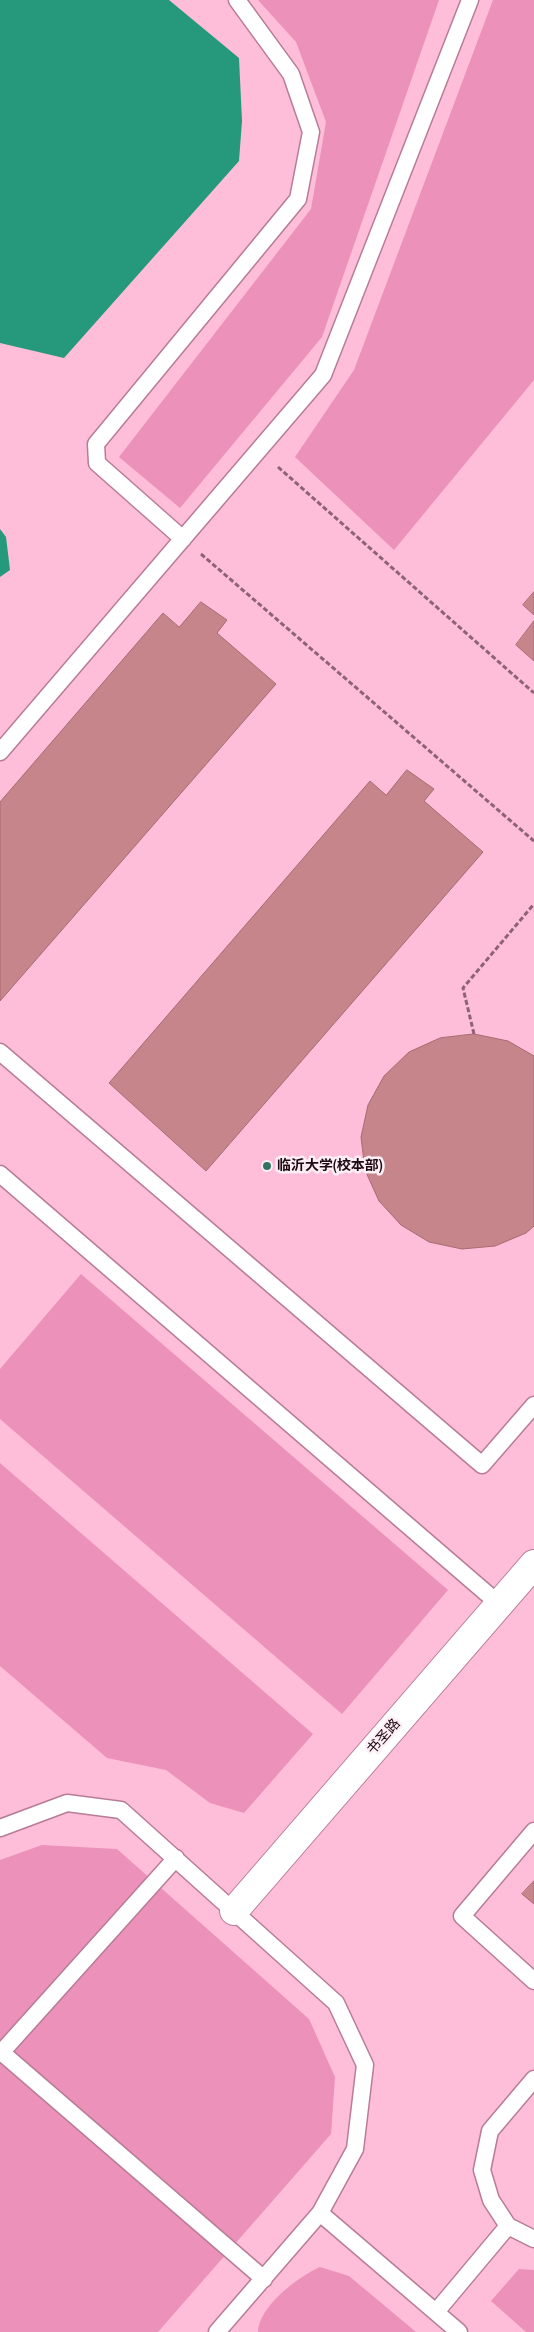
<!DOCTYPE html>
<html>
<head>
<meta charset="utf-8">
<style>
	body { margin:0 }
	canvas { display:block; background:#febdd8 }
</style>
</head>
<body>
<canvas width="534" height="2332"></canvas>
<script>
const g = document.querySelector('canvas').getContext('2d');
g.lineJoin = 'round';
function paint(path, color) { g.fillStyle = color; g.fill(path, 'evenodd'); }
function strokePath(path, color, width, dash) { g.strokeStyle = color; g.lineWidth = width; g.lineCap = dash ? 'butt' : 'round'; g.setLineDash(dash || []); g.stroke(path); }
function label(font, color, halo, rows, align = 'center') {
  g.font = font + ' "Archivo Narrow","Noto Sans SC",sans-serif'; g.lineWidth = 5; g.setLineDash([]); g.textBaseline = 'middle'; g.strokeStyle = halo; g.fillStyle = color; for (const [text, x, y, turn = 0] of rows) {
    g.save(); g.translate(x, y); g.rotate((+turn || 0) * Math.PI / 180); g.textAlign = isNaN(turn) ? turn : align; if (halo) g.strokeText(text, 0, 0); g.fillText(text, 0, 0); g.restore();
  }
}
const green = new Path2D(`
	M 258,0 L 439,0 L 322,337 L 180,508 L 119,457 L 311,209 L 326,122 L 296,42 Z
	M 493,0 L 534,0 L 534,380 L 394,550 L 295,457 L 354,370 Z
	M 81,1274 L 448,1590 L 342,1714 L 0,1419 L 0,1369 Z
	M 0,1463 L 313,1734 L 244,1813 L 210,1803 L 166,1770 L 107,1758 L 0,1666 Z
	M 42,1845 L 117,1849 L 309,2019 L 335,2077 L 331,2134 L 158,2332 L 0,2332 L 0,1860 Z
	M 320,2267 L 349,2276 L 416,2332 L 258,2332 C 259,2306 298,2277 320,2267 Z
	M 519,2269 L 534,2270 L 534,2332 L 526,2332 L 491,2301 Z`);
const water = new Path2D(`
	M 0,0 L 169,0 L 239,58 L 242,121 L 239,161 L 64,358 L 0,343 Z
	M 0,529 L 6,537 L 10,570 L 0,577 Z`);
const building = new Path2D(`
	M 534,592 L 534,615 L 523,605 Z
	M 201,602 L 227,620 L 217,633 L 276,684 L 0,1001 L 0,802 L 163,613 L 179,627 Z
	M 534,621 L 534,661 L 516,645 Z
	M 407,770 L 434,789 L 424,801 L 483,852 L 206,1171 L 109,1083 L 370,781 L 386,795 Z
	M 474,1034 L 508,1041 L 534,1056 L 534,1226 L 526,1233 L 495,1246 L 462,1249 L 429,1242 L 401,1225 L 379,1201 L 365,1170 L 361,1137 L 368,1105 L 384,1076 L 409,1052 L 440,1038 Z
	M 534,1881 L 534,1904 L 522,1894 Z`);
const path = new Path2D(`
	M 278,467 L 534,693
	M 201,554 L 534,841
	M 474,1034 L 463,988 L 534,904`);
const service = new Path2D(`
	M 183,539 L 97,463 L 96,444 L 298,199 L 311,132 L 291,74 L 237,0
	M 0,752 L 323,375 L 470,0
	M 0,1052 L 482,1465 L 534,1405
	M 0,1174 L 499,1604
	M 0,1828 L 67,1803 L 121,1810 L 336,2003 L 365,2065 L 355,2149 L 320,2213 L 217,2332
	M 534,1831 L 462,1916 L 534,1981
	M 0,2051 L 264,2279
	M 0,2054 L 176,1858
	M 534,2079 L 490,2131 L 482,2170 L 491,2200 L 508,2226 L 534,2239
	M 320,2213 L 459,2332
	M 436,2312 L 508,2226`);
const minor = new Path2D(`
	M 234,1911 L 534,1564`);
const markers = [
	[267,1166,5,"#337361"]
];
const poiNames = [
	["临沂大学(校本部)",277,1166]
];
const streetNames = [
	["书圣路",384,1737,-49]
];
paint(green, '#ec91b9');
paint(water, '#26987c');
paint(building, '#c6848b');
strokePath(building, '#a96a71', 1);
strokePath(service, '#b87c96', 19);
strokePath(minor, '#b87c96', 30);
strokePath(path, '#8e6375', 3, [5, 2.5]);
strokePath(service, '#fff', 16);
strokePath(minor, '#fff', 28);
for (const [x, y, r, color] of markers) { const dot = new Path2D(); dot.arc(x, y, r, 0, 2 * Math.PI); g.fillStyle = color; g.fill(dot); strokePath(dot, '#fdeff5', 2); }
label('bold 14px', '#1f0a14', '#fdeff5', poiNames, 'left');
label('14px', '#1f0a14', '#fdeff5', streetNames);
</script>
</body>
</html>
